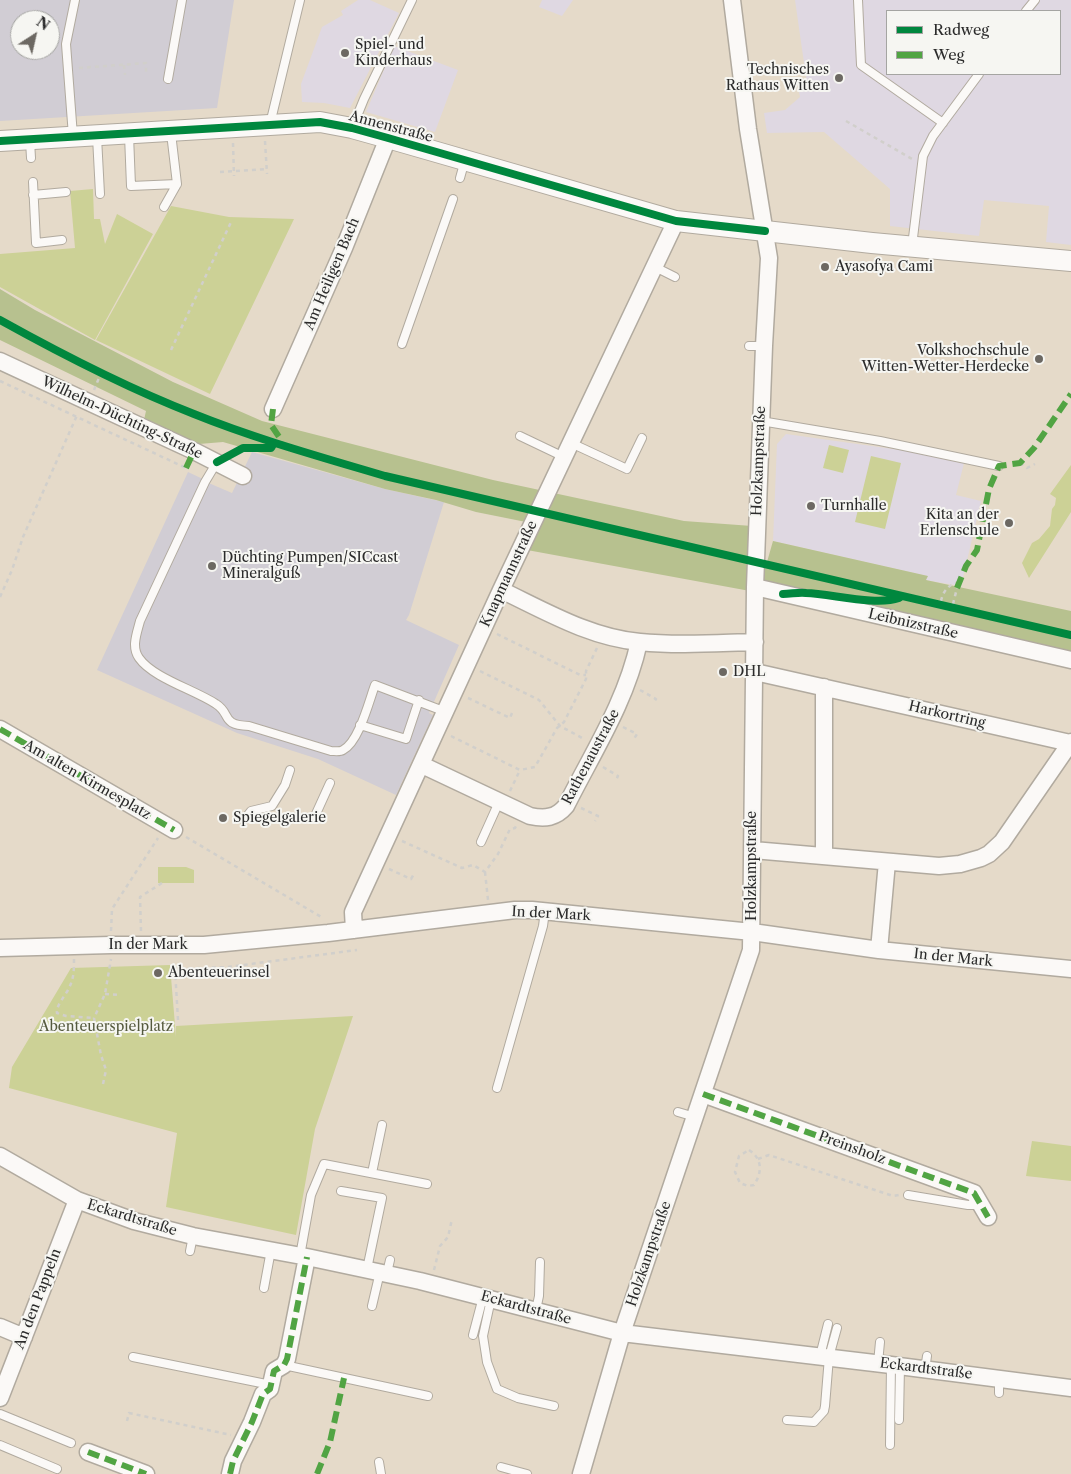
<!DOCTYPE html>
<html>
<head>
<meta charset="utf-8">
<style>
	body { margin:0 }
	#map { position:relative; width:1071px; height:1474px; overflow:hidden; background:#e5dac9; font-family:"Libre Caslon Text",serif }
	canvas { display:block }
	.legend { position:absolute; left:886px; top:10px; width:175px; height:65px; box-sizing:border-box; background:#f6f6f2; border:1px solid #a5a5a2; margin:0; padding:6px 9px; list-style:none; font-size:15px; color:#2b2b2b }
	.legend li { display:flex; align-items:center; gap:10px; height:25px }
	.legend b { width:25px; border:1px solid #a5a5a2 }
	.north { position:absolute; left:10px; top:10px; width:50px; height:50px; box-sizing:border-box; background:#f6f6f2; border:1px solid #a5a5a2; border-radius:50%; rotate:35deg; font-size:14px; font-weight:700; line-height:20px; text-align:center; color:#2b2b2b }
	.north::after { content:''; display:block; margin:auto; width:18px; height:22px; background:#6c6862; clip-path:polygon(50% 0,100% 100%,50% 72%,0 100%) }
</style>
</head>
<body>
<div id="map">
<canvas width="1071" height="1474"></canvas>
<ul class="legend">
<li><b style="height:6px;background:#00873e"></b>Radweg</li>
<li><b style="height:6px;background:#51a443"></b>Weg</li>
</ul>
<div class="north">N</div>
</div>
<script>
const g = document.querySelector('canvas').getContext('2d');
g.lineJoin = 'round';
function paint(path, color) { g.fillStyle = color; g.fill(path, 'evenodd'); }
function strokePath(path, color, width, dash) { g.strokeStyle = color; g.lineWidth = width; g.lineCap = dash ? 'butt' : 'round'; g.setLineDash(dash || []); g.stroke(path); }
function label(font, color, halo, rows, align = 'center') {
  g.font = font + ' "Libre Caslon Text",serif'; g.lineWidth = 4; g.setLineDash([]); g.textBaseline = 'middle'; g.strokeStyle = halo; g.fillStyle = color; for (const [text, x, y, turn = 0] of rows) {
    g.save(); g.translate(x, y); g.rotate((+turn || 0) * Math.PI / 180); g.textAlign = isNaN(turn) ? turn : align; if (halo) g.strokeText(text, 0, 0); g.fillText(text, 0, 0); g.restore();
  }
}
const built = new Path2D(`
	M 358,0 L 370,0 L 399,13 L 350,108 L 324,103 L 302,102 L 301,84 L 322,27 L 343,15 L 341,11 Z
	M 542,0 L 573,0 L 562,16 L 539,7 Z
	M 795,0 L 1071,0 L 1071,245 L 1046,242 L 1049,206 L 984,200 L 979,236 L 890,226 L 890,189 L 824,132 L 767,133 L 764,113 L 785,110 L 800,97 L 797,81 L 807,84 ZM 887,11 L 1060,11 L 1060,74 L 887,74 Z
	M 394,46 L 458,70 L 435,132 L 366,112 Z
	M 786,434 L 929,454 L 964,463 L 956,495 L 981,501 L 961,586 L 925,580 L 927,576 L 773,541 L 777,444 Z`);
const industrial = new Path2D(`
	M 0,0 L 234,0 L 217,108 L 0,121 ZM 20,20 L 50,20 L 50,50 L 20,50 Z
	M 252,452 L 385,489 L 444,502 L 409,615 L 406,620 L 459,645 L 429,713 L 433,715 L 396,795 L 318,759 L 237,733 L 97,670 L 188,472 L 205,480 L 204,481 L 232,493 Z`);
const green = new Path2D(`
	M 93,189 L 94,219 L 100,219 L 105,244 L 117,214 L 153,234 L 95,340 L 0,287 L 0,254 L 75,248 L 70,191 Z
	M 171,206 L 229,217 L 294,219 L 210,394 L 96,340 Z
	M 829,445 L 849,450 L 843,473 L 823,468 Z
	M 871,456 L 901,463 L 885,529 L 855,522 Z
	M 1071,465 L 1071,512 L 1029,578 L 1022,563 L 1032,543 L 1039,539 L 1050,526 L 1052,509 L 1055,505 L 1056,498 L 1050,494 Z
	M 158,867 L 186,867 L 194,870 L 194,883 L 158,883 Z
	M 170,965 L 176,1037 L 176,1026 L 353,1016 L 315,1129 L 296,1235 L 166,1207 L 177,1133 L 9,1088 L 12,1067 L 71,968 Z
	M 1032,1141 L 1071,1146 L 1071,1181 L 1026,1176 Z`);
const forest = new Path2D(`
	M 0,289 L 35,310 L 173,382 L 262,421 L 493,480 L 684,521 L 752,526 L 750,591 L 527,550 L 541,525 L 476,512 L 436,500 L 385,489 L 223,442 L 199,444 L 144,420 L 146,411 L 0,340 Z
	M 773,541 L 928,576 L 926,580 L 1071,611 L 1071,652 L 761,583 Z`);
const path = new Path2D(`
	M 124,65 L 125,75
	M 79,68 L 146,63 L 146,74
	M 846,121 L 912,159
	M 265,141 L 267,174
	M 233,143 L 234,176
	M 220,172 L 267,169
	M 171,350 L 232,220
	M 0,381 L 186,468
	M 94,390 L 101,373
	M 1020,463 L 1027,468 L 1035,464
	M 0,597 L 12,570 L 23,537 L 78,413
	M 941,601 C 943,591 949,584 959,582
	M 953,604 L 957,588
	M 497,634 L 580,675 L 586,675
	M 480,671 L 539,700 L 560,726 L 584,739
	M 640,690 L 656,699 L 654,702
	M 468,698 L 510,718 L 512,713
	M 623,727 L 637,734 L 634,739
	M 451,736 L 520,770 L 535,767 L 557,728 L 564,722 L 586,679 L 586,671 L 597,648
	M 603,767 L 618,776 L 616,780
	M 510,791 L 520,770
	M 581,808 L 598,816 L 595,821
	M 186,837 L 323,918
	M 402,841 L 462,868 L 473,865 L 485,872 L 498,854 L 510,829 L 515,828 L 517,824
	M 389,869 L 411,879 L 414,874
	M 485,872 L 488,900
	M 111,931 L 112,909 L 158,838
	M 141,931 L 140,897 L 162,883
	M 74,959 C 74,970 74,978 69,988 C 66,995 56,1005 57,1013 L 66,1016 L 94,1018
	M 105,994 L 119,995
	M 178,1020 L 175,969 L 228,967 L 357,950
	M 96,1029 L 125,1029
	M 103,1084 L 106,1070 L 101,1055 L 94,1018 L 105,994 L 111,959
	M 749,1150 C 763,1159 762,1173 754,1185 L 748,1186 L 740,1183 L 735,1172 L 739,1156 Z
	M 758,1159 L 769,1155 L 893,1196 L 899,1195
	M 434,1270 L 440,1246 L 448,1237 L 452,1219
	M 127,1421 L 129,1413 L 231,1435`);
const service = new Path2D(`
	M 858,0 L 861,65 L 943,123
	M 1026,11 L 1035,0
	M 168,79 L 182,0
	M 270,124 L 300,0
	M 353,126 L 364,99 L 412,0
	M 129,135 L 131,186 L 177,184
	M 73,136 L 66,44 L 75,0
	M 97,137 L 100,194
	M 30,141 L 31,158
	M 460,178 L 465,160
	M 33,182 L 36,243 L 62,240
	M 33,195 L 66,192
	M 164,207 L 177,184 L 171,133
	M 912,246 L 923,156 L 933,136 L 979,74
	M 655,267 L 675,277
	M 402,344 L 453,199
	M 749,346 L 764,346
	M 761,421 L 880,441 L 999,466
	M 520,436 L 564,457
	M 571,443 L 627,469 L 642,438
	M 217,462 L 205,482 L 140,621 C 137,633 131,647 139,658 C 153,678 195,690 216,704 C 232,714 220,725 249,726 L 331,751 C 335,751 340,752 343,750 C 359,742 369,701 375,685 L 446,712
	M 360,725 L 406,739 L 419,700
	M 315,816 L 330,783
	M 244,820 L 251,811 L 272,806 L 285,785 L 290,770
	M 481,842 L 499,802
	M 497,1088 L 543,926 L 545,911
	M 678,1112 L 695,1117
	M 372,1173 L 382,1125
	M 341,1191 L 382,1198 L 367,1269
	M 908,1195 L 968,1205 L 981,1205
	M 190,1251 L 193,1236
	M 300,1256 L 311,1195 L 324,1164 L 427,1184
	M 387,1273 L 390,1260
	M 264,1288 L 271,1250
	M 491,1299 L 483,1336 L 487,1362 L 497,1389 L 518,1398 L 554,1406
	M 372,1306 L 380,1272
	M 536,1310 L 539,1296 L 540,1262
	M 473,1335 L 483,1297
	M 820,1356 L 828,1324
	M 133,1357 L 271,1385
	M 878,1363 L 880,1342
	M 284,1365 L 428,1396
	M 925,1370 L 927,1356
	M 999,1393 L 999,1378
	M 0,1414 L 71,1443
	M 787,1420 L 814,1422 L 824,1411 L 825,1406 L 829,1357 L 837,1328
	M 899,1420 L 900,1366
	M 0,1445 L 57,1469
	M 890,1445 L 891,1365
	M 379,1462 L 381,1474
	M 501,1467 L 527,1474`);
const minor = new Path2D(`
	M 0,361 L 194,451 L 243,476
	M 273,409 L 344,248 L 388,138
	M 755,587 L 1071,660
	M 501,590 C 545,611 591,638 640,642 C 678,646 717,643 755,642
	M 755,672 L 1070,743
	M 824,687 L 824,856
	M 0,729 L 174,830
	M 422,765 L 530,816 C 545,819 556,818 566,806 C 593,752 626,702 639,642
	M 753,850 L 939,866 L 960,864 L 981,858 L 989,854 L 1002,842 L 1071,742
	M 354,930 L 353,912 L 501,590 L 676,221
	M 0,948 L 111,945 L 204,945 L 328,933 L 515,910 L 532,910 L 752,932 L 879,950 L 1071,969
	M 879,950 L 887,862
	M 703,1094 L 974,1193 L 988,1217
	M 0,1156 L 77,1200 L 134,1221 L 193,1236 L 307,1257 L 420,1281 L 622,1333 L 891,1365 L 1071,1388
	M 0,1327 L 24,1337
	M 0,1398 L 77,1200
	M 88,1452 L 146,1474
	M 230,1474 L 233,1461 L 252,1422 L 263,1394 L 270,1389 L 274,1371 L 284,1365 L 287,1359 L 307,1257
	M 581,1474 L 622,1333 L 751,950 L 755,587 L 764,346 L 769,258 L 748,129 L 732,0`);
const tertiary = new Path2D(`
	M 0,141 L 320,122 L 352,128 L 388,138 L 676,221 L 872,243 L 1071,261`);
const quiet = new Path2D(`
	M 273,409 L 271,425 L 282,441 L 281,445
	M 186,468 L 194,451
	M 957,588 L 966,566 L 977,550 L 989,489 L 999,466 L 1020,463 L 1034,448 L 1071,394
	M 0,729 L 174,830
	M 703,1094 L 974,1193 L 988,1217
	M 88,1452 L 146,1474
	M 230,1474 L 233,1461 L 252,1422 L 263,1394 L 270,1389 L 274,1371 L 284,1365 L 287,1359 L 307,1257
	M 317,1474 L 330,1442 L 344,1378`);
const cycleway = new Path2D(`
	M 0,141 L 320,122 L 352,128 L 388,138 L 676,221 L 765,231
	M 0,320 C 63,355 127,388 194,414 C 256,439 321,457 385,476 L 1071,635
	M 217,462 L 243,448 L 271,448 L 274,443
	M 783,594 C 791,594 799,592 806,593 C 832,594 876,606 899,598`);
const markers = [
	[345,53,5,"#6c6862"],
	[839,78,5,"#6c6862"],
	[825,267,5,"#6c6862"],
	[1039,359,5,"#6c6862"],
	[811,506,5,"#6c6862"],
	[1009,523,5,"#6c6862"],
	[212,566,5,"#6c6862"],
	[723,672,5,"#6c6862"],
	[223,818,5,"#6c6862"],
	[158,973,5,"#6c6862"]
];
const poiNames = [
	["Spiel- und",355,45],
	["Kinderhaus",355,61],
	["Technisches",829,70,"right"],
	["Rathaus Witten",829,86,"right"],
	["Ayasofya Cami",835,267],
	["Volkshochschule",1029,351,"right"],
	["Witten-Wetter-Herdecke",1029,367,"right"],
	["Turnhalle",821,506],
	["Kita an der",999,515,"right"],
	["Erlenschule",999,531,"right"],
	["Düchting Pumpen/SICcast",222,558],
	["Mineralguß",222,574],
	["DHL",733,672],
	["Spiegelgalerie",233,818],
	["Abenteuerinsel",168,973]
];
const streetNames = [
	["Annenstraße",391,127,15],
	["Am Heiligen Bach",332,274,-67],
	["Wilhelm-Düchting-Straße",122,418,25],
	["Holzkampstraße",759,461,-88],
	["Knapmannstraße",509,574,-65],
	["Leibnizstraße",913,624,13],
	["Harkortring",947,715,13],
	["Rathenaustraße",591,757,-62],
	["Am alten Kirmesplatz",87,780,30],
	["Holzkampstraße",752,866,-90],
	["In der Mark",551,914,3],
	["In der Mark",148,945],
	["In der Mark",953,958,6],
	["Preinsholz",852,1148,20],
	["Eckardtstraße",132,1218,17],
	["Holzkampstraße",649,1254,-71],
	["An den Pappeln",38,1299,-69],
	["Eckardtstraße",526,1308,15],
	["Eckardtstraße",926,1369,7]
];
const parkNames = [
	["Abenteuerspielplatz",106,1027]
];
paint(built, '#dfd8e2');
paint(industrial, '#d1cdd4');
paint(green, '#ccd196');
paint(forest, '#b7c18f');
strokePath(service, '#b1aa9f', 10);
strokePath(minor, '#b1aa9f', 19);
strokePath(tertiary, '#b1aa9f', 22);
strokePath(path, '#d1cfcb', 2.5, [4, 4]);
strokePath(service, '#fbf9f7', 8);
strokePath(minor, '#fbf9f7', 16);
strokePath(tertiary, '#fbf9f7', 20);
strokePath(quiet, '#51a443', 6, [12, 6]);
strokePath(cycleway, '#00873e', 8);
for (const [x, y, r, color] of markers) { const dot = new Path2D(); dot.arc(x, y, r, 0, 2 * Math.PI); g.fillStyle = color; g.fill(dot); strokePath(dot, '#f6f6f2', 2); }
label('14px', '#2b2b2b', '#f6f6f2', poiNames, 'left');
label('14px', '#2b2b2b', '#f6f6f2', streetNames);
label('14px', '#555a3e', '#f6f6f2', parkNames);
</script>
</body>
</html>
